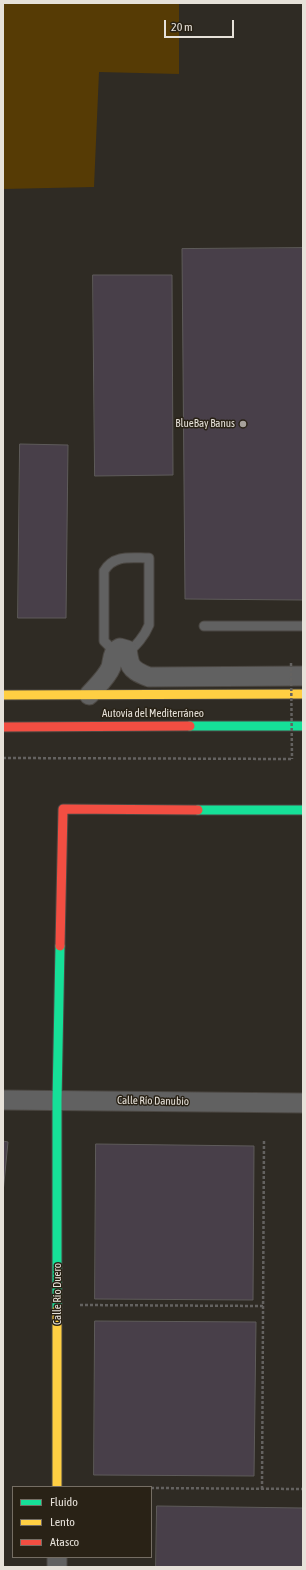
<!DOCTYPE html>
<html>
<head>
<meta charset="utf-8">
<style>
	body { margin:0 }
	#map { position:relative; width:306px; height:1570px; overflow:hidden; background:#2f2b24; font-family:"Asap Condensed",sans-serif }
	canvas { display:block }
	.frame { position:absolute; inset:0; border:4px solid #e6e1d9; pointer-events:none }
	.legend { position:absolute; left:12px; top:1486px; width:140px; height:72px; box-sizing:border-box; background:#292216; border:1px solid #756e64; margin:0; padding:5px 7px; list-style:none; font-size:12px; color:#e6e1d9 }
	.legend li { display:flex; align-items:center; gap:8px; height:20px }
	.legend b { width:20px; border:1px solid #756e64 }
	.scale { position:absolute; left:164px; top:20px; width:70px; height:18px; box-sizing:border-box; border:2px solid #e6e1d9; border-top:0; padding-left:5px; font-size:12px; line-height:14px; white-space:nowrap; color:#e6e1d9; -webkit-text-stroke:3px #292216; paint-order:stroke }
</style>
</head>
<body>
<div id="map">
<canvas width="306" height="1570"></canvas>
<div class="frame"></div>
<ul class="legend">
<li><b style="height:5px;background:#16e098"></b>Fluido</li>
<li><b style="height:5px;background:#ffcf43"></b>Lento</li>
<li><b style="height:5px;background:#f24e42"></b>Atasco</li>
</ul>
<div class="scale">20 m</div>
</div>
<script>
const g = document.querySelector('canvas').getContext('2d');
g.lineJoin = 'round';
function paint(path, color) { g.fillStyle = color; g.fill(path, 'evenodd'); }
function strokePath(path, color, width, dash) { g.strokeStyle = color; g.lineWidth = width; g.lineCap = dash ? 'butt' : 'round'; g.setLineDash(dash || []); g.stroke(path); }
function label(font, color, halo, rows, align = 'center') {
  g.font = font + ' "Asap Condensed",sans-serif'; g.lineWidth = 3; g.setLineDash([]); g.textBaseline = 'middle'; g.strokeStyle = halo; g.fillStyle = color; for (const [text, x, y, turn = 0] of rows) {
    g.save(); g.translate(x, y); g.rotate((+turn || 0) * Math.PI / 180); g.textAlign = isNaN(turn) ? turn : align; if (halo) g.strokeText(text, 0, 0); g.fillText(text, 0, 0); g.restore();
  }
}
const green = new Path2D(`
	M 3,3 L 179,3 L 179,74 L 99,72 L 94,187 L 3,189 Z`);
const building = new Path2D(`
	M 303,248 L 303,600 L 185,599 L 182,249 Z
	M 93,275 L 172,275 L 173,475 L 95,476 Z
	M 20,444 L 68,445 L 66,618 L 18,618 Z
	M 3,1141 L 8,1142 L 3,1193 Z
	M 96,1144 L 254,1146 L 253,1300 L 95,1299 Z
	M 95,1321 L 256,1322 L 254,1476 L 94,1475 Z
	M 157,1506 L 303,1508 L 303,1567 L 156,1567 Z`);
const path = new Path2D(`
	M 3,758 L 292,759
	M 80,1305 L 263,1306
	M 151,1488 L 303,1489
	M 262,1489 L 264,1140`);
const lane = new Path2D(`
	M 204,626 L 303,626
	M 115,652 L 104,641 L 104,571 C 114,554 132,558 149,558 L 149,625 C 144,637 137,644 128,653`);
const street = new Path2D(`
	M 89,695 C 97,686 107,677 111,667 C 113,659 112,652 120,648 L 127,650 C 128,654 128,657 129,660 C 130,670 141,674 149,677 L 303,676
	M 3,1100 L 303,1103
	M 57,1567 L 57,1557`);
const fast = new Path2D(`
	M 190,726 L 303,726
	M 198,810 L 303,810
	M 57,1310 L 57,1100 L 60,946`);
const slow = new Path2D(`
	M 3,695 L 303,694
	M 57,1310 L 57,1487`);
const jam = new Path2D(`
	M 3,727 L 190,726
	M 60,946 L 63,809 L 198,810`);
const pathBridge = new Path2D(`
	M 291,663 L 292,759`);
const markers = [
	[243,424,4,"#a6a19a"]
];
const poiNames = [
	["BlueBay Banus",235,424]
];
const streetNames = [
	["Autovía del Mediterráneo",153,714],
	["Calle Río Danubio",153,1101,1],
	["Calle Río Duero",58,1294,-90]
];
paint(green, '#563b05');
paint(building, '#483f49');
strokePath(building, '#5e5b5a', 1);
strokePath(lane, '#4b4742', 11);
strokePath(street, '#4b4742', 21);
strokePath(fast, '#4b4742', 11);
strokePath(slow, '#4b4742', 11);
strokePath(jam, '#4b4742', 11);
strokePath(path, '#646260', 2.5, [3, 2]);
strokePath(lane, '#616161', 9);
strokePath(street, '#616161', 19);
strokePath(fast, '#16e098', 9);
strokePath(slow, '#ffcf43', 9);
strokePath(jam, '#f24e42', 9);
strokePath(pathBridge, '#646260', 2.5, [3, 2]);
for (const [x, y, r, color] of markers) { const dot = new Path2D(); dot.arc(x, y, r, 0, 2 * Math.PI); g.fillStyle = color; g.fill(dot); strokePath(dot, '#292216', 1.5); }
label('11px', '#e6e1d9', '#292216', poiNames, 'right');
label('11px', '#e6e1d9', '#292216', streetNames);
</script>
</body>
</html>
